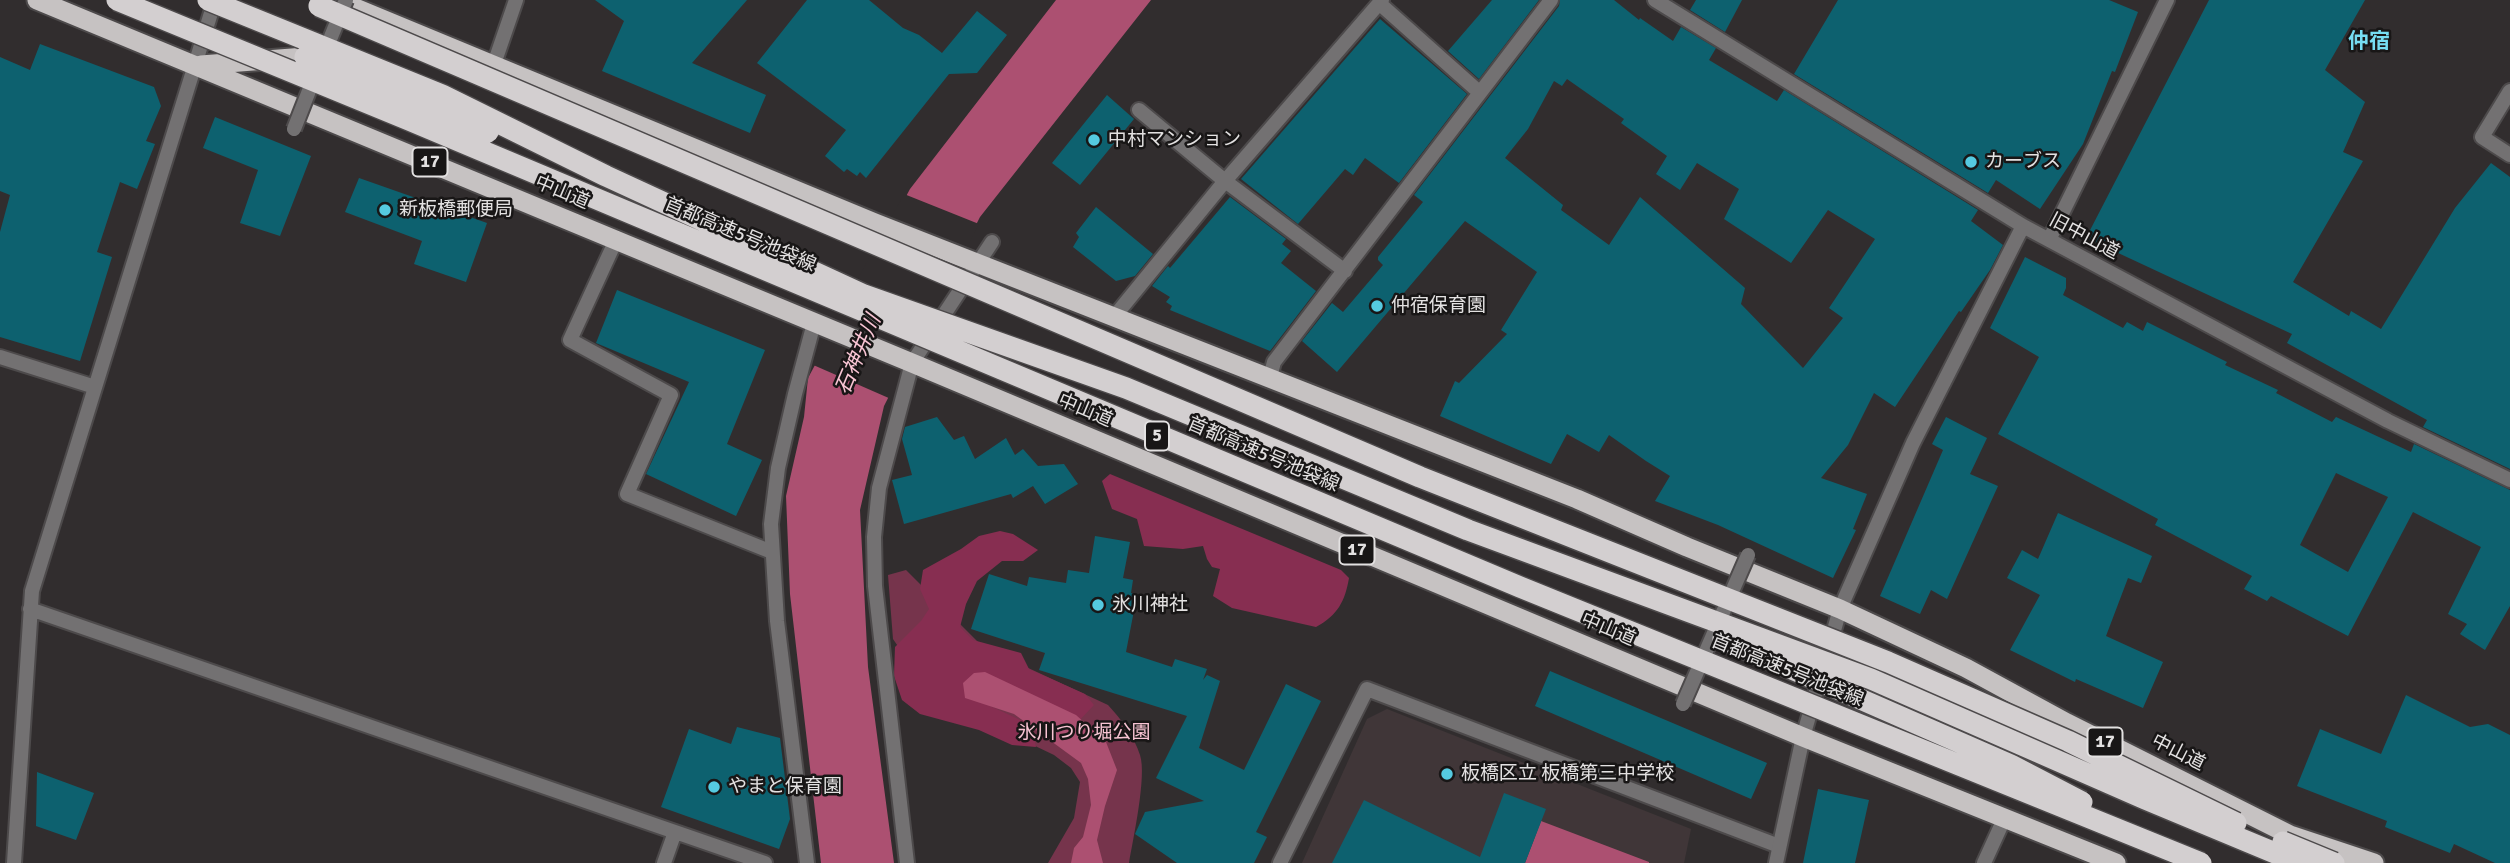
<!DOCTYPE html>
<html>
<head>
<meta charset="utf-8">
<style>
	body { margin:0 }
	canvas { display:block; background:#312d2e }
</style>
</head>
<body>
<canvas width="2510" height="863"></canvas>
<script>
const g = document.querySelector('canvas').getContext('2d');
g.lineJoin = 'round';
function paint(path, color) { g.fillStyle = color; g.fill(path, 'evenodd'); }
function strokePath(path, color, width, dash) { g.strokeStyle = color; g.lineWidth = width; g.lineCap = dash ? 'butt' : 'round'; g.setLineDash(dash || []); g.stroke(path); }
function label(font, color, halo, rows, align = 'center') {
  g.font = font + ' Signika,"Noto Sans JP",sans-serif'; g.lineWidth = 5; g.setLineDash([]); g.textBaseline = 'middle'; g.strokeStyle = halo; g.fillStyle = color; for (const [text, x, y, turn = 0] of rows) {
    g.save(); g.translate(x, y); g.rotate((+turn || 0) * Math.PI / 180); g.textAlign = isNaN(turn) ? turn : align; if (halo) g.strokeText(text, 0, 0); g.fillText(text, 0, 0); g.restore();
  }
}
const built = new Path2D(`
	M 1387,709 L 1691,829 L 1684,863 L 1302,863 L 1367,719 Z`);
const green = new Path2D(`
	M 906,570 L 983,647 L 1108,705 C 1121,719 1134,736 1140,755 C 1147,776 1133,839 1129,863 L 1048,863 L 1074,818 L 1080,782 L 1071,768 L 1054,755 L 1006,732 L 919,677 L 893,639 L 888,575 Z`);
const forest = new Path2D(`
	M 1110,474 L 1341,570 L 1349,578 C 1345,601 1338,615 1316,627 L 1232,608 L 1213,596 L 1220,569 L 1212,567 L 1207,559 L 1203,546 L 1183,549 L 1144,546 L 1137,519 L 1112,509 L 1102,481 Z
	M 1000,531 L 1013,534 L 1038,550 L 1023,561 L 1002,561 L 977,581 L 966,604 L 960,627 L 973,640 L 1021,653 L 1029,669 L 1085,694 L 1094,705 L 1075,725 L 988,705 L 1031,725 L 1036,747 L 1012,745 L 979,730 L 920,714 L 902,700 L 894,676 L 895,647 L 921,621 L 929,609 L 920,589 L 923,570 L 961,549 L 979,536 Z`);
const water = new Path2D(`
	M 1056,0 L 1151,0 L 980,217 L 884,406 L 860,510 L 868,667 L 894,863 L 821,863 L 790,594 L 786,496 L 804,417 L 808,378 L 910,189 Z
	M 985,672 L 1076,715 L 1106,742 L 1117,770 L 1105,806 L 1097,840 L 1103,863 L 1071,863 L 1074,848 L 1083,837 L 1091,805 L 1088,779 L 1081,763 L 1014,714 L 965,698 L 963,683 L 974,673 Z
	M 1541,821 L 1649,862 L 1649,863 L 1525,863 Z`);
const pier = new Path2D(`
	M 904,194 L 979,224 L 891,399 L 811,364 Z`);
const building = new Path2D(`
	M 595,0 L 747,0 L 692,63 L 766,95 L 750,133 L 602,71 L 624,21 Z
	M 807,0 L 869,0 L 903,28 L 919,35 L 942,53 L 977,11 L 1007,35 L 977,73 L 949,74 L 866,178 L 860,172 L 857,176 L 847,169 L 844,172 L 825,156 L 846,130 L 757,63 Z
	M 1492,0 L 1539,0 L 1479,79 L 1448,51 Z
	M 1560,0 L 1614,0 L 1639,20 L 1640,18 L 1673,41 L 1681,27 L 1716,48 L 1709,60 L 1777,101 L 1784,90 L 1978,210 L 1971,221 L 2003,245 L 1990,270 L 1961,312 L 1959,311 L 1895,407 L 1874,393 L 1848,445 L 1821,478 L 1867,494 L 1853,529 L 1856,530 L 1833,578 L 1718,525 L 1655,501 L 1670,476 L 1646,461 L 1609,435 L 1599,452 L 1567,434 L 1551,464 L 1440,416 L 1455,381 L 1459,383 L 1507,334 L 1501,330 L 1537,272 L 1465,221 L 1337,372 L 1302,341 L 1332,303 L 1343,312 L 1383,265 L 1378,260 L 1378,257 L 1423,202 L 1414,195 L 1559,6 ZM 1567,79 L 1624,119 L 1621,123 L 1667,156 L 1656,174 L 1680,190 L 1697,163 L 1739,189 L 1724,219 L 1791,263 L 1828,210 L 1875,239 L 1829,308 L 1843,318 L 1803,368 L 1741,304 L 1745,288 L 1640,197 L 1609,245 L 1561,210 L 1563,205 L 1505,158 L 1528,129 L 1554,81 L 1562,86 Z
	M 1696,0 L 1742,0 L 1725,32 L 1690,10 Z
	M 1838,0 L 2109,0 L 2138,12 L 2115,72 L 2112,71 L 2083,144 L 2040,209 L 1996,180 L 1988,193 L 1794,74 Z
	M 2209,0 L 2365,0 L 2325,70 L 2365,102 L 2343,152 L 2363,161 L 2293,282 L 2349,316 L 2351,311 L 2381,329 L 2455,208 L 2491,163 L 2510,177 L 2510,469 L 2423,427 L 2427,420 L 2287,343 L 2292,334 L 2086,238 Z
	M 1380,19 L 1467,94 L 1399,183 L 1365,158 L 1353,175 L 1345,169 L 1298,224 L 1241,179 Z
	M 40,44 L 154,87 L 161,106 L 146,141 L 155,144 L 137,189 L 120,182 L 97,252 L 112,257 L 80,361 L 0,337 L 0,232 L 10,195 L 0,191 L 0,57 L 30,70 Z
	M 1107,95 L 1134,119 L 1080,185 L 1052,163 Z
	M 215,117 L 311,156 L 280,236 L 240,223 L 258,170 L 203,148 Z
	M 359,178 L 487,223 L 466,282 L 414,264 L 422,241 L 345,212 Z
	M 1230,197 L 1286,239 L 1282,244 L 1291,251 L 1281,263 L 1316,291 L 1270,351 L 1170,310 L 1172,306 L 1166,302 L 1170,297 L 1152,286 L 1168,266 L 1170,268 Z
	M 1096,207 L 1153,254 L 1135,276 L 1116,281 L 1073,247 L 1079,237 L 1076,233 Z
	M 2025,257 L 2066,278 L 2066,288 L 2063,295 L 2123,328 L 2127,322 L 2143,331 L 2147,322 L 2227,362 L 2225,365 L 2278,390 L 2276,393 L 2332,422 L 2336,417 L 2411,452 L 2414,444 L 2510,490 L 2510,606 L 2485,650 L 2460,634 L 2467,624 L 2448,614 L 2481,547 L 2413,512 L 2348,636 L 2271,596 L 2267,601 L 2244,589 L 2252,576 L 2155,525 L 2158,519 L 1998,434 L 2039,357 L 1990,328 ZM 2336,473 L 2388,497 L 2348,572 L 2300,545 Z
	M 617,290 L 765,350 L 727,444 L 762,460 L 736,516 L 646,474 L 689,382 L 596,343 Z
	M 937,417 L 954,440 L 964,436 L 975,459 L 1006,438 L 1015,455 L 1023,449 L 1038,466 L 1064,464 L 1078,484 L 1045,504 L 1033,486 L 1013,498 L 1011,494 L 904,524 L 892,480 L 912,475 L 902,439 L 905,427 Z
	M 1946,417 L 1987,438 L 1970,474 L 1998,486 L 1947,599 L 1931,590 L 1920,614 L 1880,596 L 1943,450 L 1932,444 Z
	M 2058,513 L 2152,556 L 2141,583 L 2128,578 L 2106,636 L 2163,662 L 2143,708 L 2076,679 L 2075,682 L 2010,650 L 2040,595 L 2007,578 L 2022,550 L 2038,559 Z
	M 1095,536 L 1130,542 L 1123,578 L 1133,580 L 1131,593 L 1137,595 L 1126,652 L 1172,667 L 1175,659 L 1207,669 L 1203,680 L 1207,675 L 1220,681 L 1199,748 L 1244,770 L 1286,684 L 1321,701 L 1256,832 L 1267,837 L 1254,863 L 1177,863 L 1135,834 L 1145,812 L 1204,801 L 1156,778 L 1187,716 L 1039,670 L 1045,653 L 971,629 L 989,574 L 1027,586 L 1029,577 L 1066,583 L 1068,570 L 1089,573 Z
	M 1550,671 L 1767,763 L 1751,799 L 1535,706 Z
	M 2406,695 L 2470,727 L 2488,724 L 2510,735 L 2510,863 L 2495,863 L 2454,844 L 2450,853 L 2385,827 L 2387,821 L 2297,786 L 2320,729 L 2381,754 Z
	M 737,727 L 780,738 L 790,819 L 779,849 L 661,807 L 689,729 L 731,744 Z
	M 37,772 L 94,793 L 76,840 L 36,826 Z
	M 1818,789 L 1869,800 L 1855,863 L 1803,863 Z
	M 1504,793 L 1546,809 L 1525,863 L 1332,863 L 1364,800 L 1480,857 Z`);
const minor = new Path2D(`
	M 1655,0 L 2023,226 L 2388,421 L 2510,480
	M 1379,3 L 1479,92
	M 494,64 L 516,0
	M 2510,91 L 2482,137 L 2510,155
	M 1139,110 L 1225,181 L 1345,271
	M 616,240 L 570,340 L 671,395 L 627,494 L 772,552
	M 2049,240 L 2167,0
	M 1114,317 L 1225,181 L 1382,0
	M 0,357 L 95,387
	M 1270,377 L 1274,362 L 1551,0
	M 30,609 L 765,863
	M 1840,609 L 1913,443 L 2023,226
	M 14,863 L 32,591 L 215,0
	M 664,863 L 675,832
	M 807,863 L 777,621 L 771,524 L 778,468 L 795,394 L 814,323
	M 907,863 L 875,586 L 874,537 L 879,488 L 912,363 L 992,242
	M 1280,863 L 1367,689 L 1779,846
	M 1984,863 L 2005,817`);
const tertiary = new Path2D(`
	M 1829,648 L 1840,609
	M 1776,863 L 1803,737 L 1821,674`);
const trunk = new Path2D(`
	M 37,0 L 912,363 L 1803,737 L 2116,863
	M 336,0 L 875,223 L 1577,499 L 1687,547 L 1840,609 L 1966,668 L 2067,723 L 2290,835 L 2374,863
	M 201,65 L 305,57`);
const pedestrianBridge = new Path2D(`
	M 324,54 L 346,0
	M 294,129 L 316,73
	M 1683,704 L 1748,555`);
const motorwayBridge = new Path2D(`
	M 117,0 L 409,120 L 1520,587 L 2201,863
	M 208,0 L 442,95 L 606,176 L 864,295 L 1126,388 L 1468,530 L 1871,679 L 2145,799 L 2299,863
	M 319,6 L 1420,477 L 1888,662 L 2068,741 L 2236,823
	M 305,57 L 488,132
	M 1723,639 L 2011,765 L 2082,802
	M 2283,842 L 2334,863`);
const markers = [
	[1094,140,7,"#55cae0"],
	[1971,162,7,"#55cae0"],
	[385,210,7,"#55cae0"],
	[1377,306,7,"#55cae0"],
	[1098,605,7,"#55cae0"],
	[1447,774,7,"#55cae0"],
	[714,787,7,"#55cae0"]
];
const shields = [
	[430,162,35],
	[1157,436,24],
	[1357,550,35],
	[2105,742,35]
];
const shieldNames = [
	["17",430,162],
	["5",1157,436],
	["17",1357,550],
	["17",2105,742]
];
const poiNames = [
	["中村マンション",1108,140],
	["カーブス",1985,162],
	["新板橋郵便局",399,210],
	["仲宿保育園",1391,306],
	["氷川神社",1112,605],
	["板橋区立 板橋第三中学校",1461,774],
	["やまと保育園",728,787]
];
const streetNames = [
	["中山道",562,193,23],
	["首都高速5号池袋線",740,235,23],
	["旧中山道",2084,237,28],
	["中山道",1085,411,23],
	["首都高速5号池袋線",1263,455,23],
	["中山道",1608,630,23],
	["首都高速5号池袋線",1787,671,22],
	["中山道",2178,753,27]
];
const parkNames = [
	["氷川つり堀公園",1084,733]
];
const neighbourhoodNames = [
	["仲宿",2369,42]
];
const waterNames = [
	["石神井川",859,355,-67]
];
paint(built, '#403638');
paint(green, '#76344c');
paint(forest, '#872e51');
paint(water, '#ac5071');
paint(pier, '#312d2e');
paint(building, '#0d616f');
strokePath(minor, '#4d4a4b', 18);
strokePath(tertiary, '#4d4a4b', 18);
strokePath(trunk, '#4d4a4b', 23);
strokePath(minor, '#737172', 14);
strokePath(tertiary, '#737172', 14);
strokePath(trunk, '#c6c2c2', 19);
strokePath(pedestrianBridge, '#4d4a4b', 18, []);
strokePath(motorwayBridge, '#4d4a4b', 24, []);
strokePath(pedestrianBridge, '#737172', 14);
strokePath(motorwayBridge, '#d3cfd0', 21);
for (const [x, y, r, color] of markers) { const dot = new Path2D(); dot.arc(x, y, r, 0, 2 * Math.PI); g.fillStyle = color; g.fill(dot); strokePath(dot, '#181616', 2.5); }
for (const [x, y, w] of shields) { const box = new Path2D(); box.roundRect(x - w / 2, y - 14.5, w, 29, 5); g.fillStyle = '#181616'; g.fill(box); strokePath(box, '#e3e1e1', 2); }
label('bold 18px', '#e3e1e1', null, shieldNames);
label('19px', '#e3e1e1', '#181616', poiNames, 'left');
label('19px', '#e3e1e1', '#181616', streetNames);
label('19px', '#f8c4d3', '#181616', parkNames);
label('bold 21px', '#76ddf2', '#181616', neighbourhoodNames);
label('italic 21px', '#fac6d5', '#181616', waterNames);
</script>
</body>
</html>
